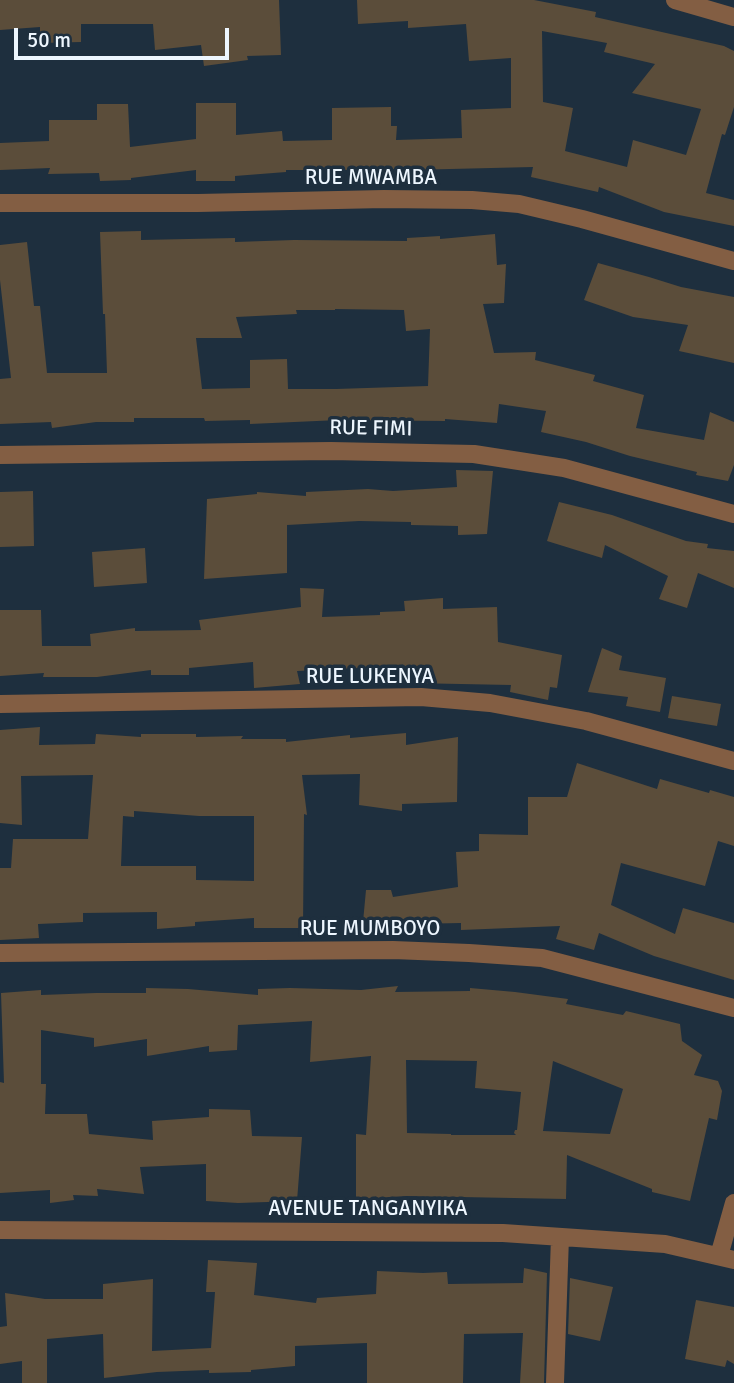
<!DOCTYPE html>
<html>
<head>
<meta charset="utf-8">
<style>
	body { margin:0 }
	#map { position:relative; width:734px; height:1383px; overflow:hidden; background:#1e2f3e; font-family:Signika,sans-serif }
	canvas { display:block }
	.scale { position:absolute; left:14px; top:28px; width:215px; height:32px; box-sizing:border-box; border:4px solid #edf6fe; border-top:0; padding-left:9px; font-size:21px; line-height:24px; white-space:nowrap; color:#edf6fe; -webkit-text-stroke:5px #1e2f3e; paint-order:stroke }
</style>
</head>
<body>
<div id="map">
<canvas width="734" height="1383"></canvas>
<div class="scale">50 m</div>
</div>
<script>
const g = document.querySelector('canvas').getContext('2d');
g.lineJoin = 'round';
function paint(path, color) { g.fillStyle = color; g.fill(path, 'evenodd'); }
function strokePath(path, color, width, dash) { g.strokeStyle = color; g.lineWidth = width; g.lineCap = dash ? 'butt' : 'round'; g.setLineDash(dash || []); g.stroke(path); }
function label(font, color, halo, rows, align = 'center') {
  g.font = font + ' Signika,sans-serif'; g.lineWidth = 7; g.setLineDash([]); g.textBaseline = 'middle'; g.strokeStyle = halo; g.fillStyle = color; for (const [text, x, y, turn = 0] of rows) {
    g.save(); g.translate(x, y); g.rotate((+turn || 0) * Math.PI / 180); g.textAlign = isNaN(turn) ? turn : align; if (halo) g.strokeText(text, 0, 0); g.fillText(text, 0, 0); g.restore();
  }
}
const building = new Path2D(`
	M 0,0 L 279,0 L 281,55 L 247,56 L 248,60 L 204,66 L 201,45 L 155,50 L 153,24 L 81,24 L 81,42 L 40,43 L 40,27 L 0,30 Z
	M 357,0 L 534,0 L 596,12 L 595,17 L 724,46 L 734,51 L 734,107 L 725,135 L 722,134 L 706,193 L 734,200 L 734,226 L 664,212 L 599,187 L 598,192 L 531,177 L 533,167 L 409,170 L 409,168 L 357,172 L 357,170 L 286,170 L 286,172 L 235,176 L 235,181 L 196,181 L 196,170 L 131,178 L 131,180 L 100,181 L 99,173 L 48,174 L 50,168 L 0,170 L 0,143 L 49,141 L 49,120 L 97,120 L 97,104 L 128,104 L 130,147 L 196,139 L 196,103 L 236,103 L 236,135 L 282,131 L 283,141 L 332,140 L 332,108 L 391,107 L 391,126 L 397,126 L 396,140 L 462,138 L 461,110 L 511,108 L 511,58 L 469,61 L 466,24 L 408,28 L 408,21 L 358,24 ZM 542,31 L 607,43 L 604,52 L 655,64 L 632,93 L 701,109 L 686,155 L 633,140 L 627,167 L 565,151 L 573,108 L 543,102 Z
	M 141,231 L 141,240 L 235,238 L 235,242 L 294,240 L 407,241 L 407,238 L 440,236 L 440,239 L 495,234 L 497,265 L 506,264 L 504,303 L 483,304 L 494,353 L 536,352 L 535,360 L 595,375 L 593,381 L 644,395 L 636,428 L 704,440 L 710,412 L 734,422 L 734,465 L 728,481 L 696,475 L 697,472 L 630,456 L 586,442 L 541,432 L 546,411 L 499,404 L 497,423 L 445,419 L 445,421 L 339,420 L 250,424 L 250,420 L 205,421 L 204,418 L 134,418 L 134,422 L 96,422 L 52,428 L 51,422 L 0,424 L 0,379 L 11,378 L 0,280 L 0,245 L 27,242 L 34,306 L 40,306 L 47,373 L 107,373 L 105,314 L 103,314 L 100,232 ZM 335,309 L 404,310 L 406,331 L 430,329 L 428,386 L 336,389 L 288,389 L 287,359 L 250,360 L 250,388 L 202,389 L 196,338 L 242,338 L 236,317 L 297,314 L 296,310 L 335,310 Z
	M 598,263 L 649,277 L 681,287 L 734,297 L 734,363 L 679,351 L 688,325 L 633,317 L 584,300 Z
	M 456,470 L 493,471 L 487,534 L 458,535 L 458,526 L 411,525 L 411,522 L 359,521 L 287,525 L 287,573 L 204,579 L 207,499 L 257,494 L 257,492 L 306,496 L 306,492 L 368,489 L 393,491 L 457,487 Z
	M 33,491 L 34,546 L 0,547 L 0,492 Z
	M 559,502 L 612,515 L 686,541 L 708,544 L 707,548 L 734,551 L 734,588 L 698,573 L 687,608 L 659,599 L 668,576 L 605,545 L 602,558 L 547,541 Z
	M 145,548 L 147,583 L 94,587 L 92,552 Z
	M 300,588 L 324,589 L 322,617 L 380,615 L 380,612 L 405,611 L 404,601 L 443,598 L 443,609 L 497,607 L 498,642 L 562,655 L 557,688 L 550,687 L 548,700 L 510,692 L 511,685 L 410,683 L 408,670 L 360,672 L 360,668 L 297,671 L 300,684 L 254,688 L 253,662 L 189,668 L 189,675 L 151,675 L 151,670 L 97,677 L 43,677 L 44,673 L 0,676 L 0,610 L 41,610 L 42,646 L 91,646 L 90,634 L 135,628 L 135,631 L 201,630 L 199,620 L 301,607 Z
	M 602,648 L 622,656 L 619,670 L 666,678 L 660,712 L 626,706 L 628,697 L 588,692 Z
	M 672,696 L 721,704 L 717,726 L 668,718 Z
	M 40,727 L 39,745 L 95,744 L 96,734 L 141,737 L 141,734 L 196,734 L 196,737 L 243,736 L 241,739 L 286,739 L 286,742 L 350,735 L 350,738 L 406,733 L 406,745 L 458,737 L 457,802 L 402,804 L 402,811 L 359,805 L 360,774 L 302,775 L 307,815 L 304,814 L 303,928 L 254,928 L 254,918 L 195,922 L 195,926 L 157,929 L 157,912 L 83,913 L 83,922 L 38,924 L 39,938 L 0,940 L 0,868 L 11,868 L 13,839 L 88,839 L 93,775 L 21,776 L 22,825 L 0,823 L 0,730 ZM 134,811 L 199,816 L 254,816 L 254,881 L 196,880 L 196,866 L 121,866 L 123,816 L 134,817 Z
	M 577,763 L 657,789 L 660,779 L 709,793 L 710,790 L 734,797 L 734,846 L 718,841 L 705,886 L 621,863 L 611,905 L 675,934 L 683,908 L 734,923 L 734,980 L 654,956 L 599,933 L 594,950 L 556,939 L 560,926 L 461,930 L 461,923 L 411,924 L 412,919 L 363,922 L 366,890 L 391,890 L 393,897 L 458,887 L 456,852 L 479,851 L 479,834 L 528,835 L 528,797 L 567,797 Z
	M 398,986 L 395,992 L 470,991 L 470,988 L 515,992 L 568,999 L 566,1004 L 623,1015 L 626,1011 L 680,1024 L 682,1041 L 702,1055 L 694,1075 L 718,1081 L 722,1091 L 717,1120 L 709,1118 L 690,1201 L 652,1192 L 652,1189 L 567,1155 L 566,1199 L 407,1196 L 356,1199 L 356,1134 L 366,1135 L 371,1056 L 310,1062 L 312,1021 L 238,1025 L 237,1050 L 209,1052 L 209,1046 L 147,1056 L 147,1039 L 94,1047 L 94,1038 L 41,1030 L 41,1084 L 46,1084 L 45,1114 L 87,1114 L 89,1134 L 153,1140 L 152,1121 L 209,1117 L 209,1109 L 250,1110 L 252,1136 L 302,1137 L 297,1201 L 238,1203 L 206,1201 L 206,1164 L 140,1167 L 144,1194 L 97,1189 L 98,1196 L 73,1195 L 74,1200 L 50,1203 L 50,1190 L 0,1193 L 0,1082 L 4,1083 L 1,993 L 41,990 L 41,995 L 96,993 L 146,993 L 146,988 L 188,989 L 258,995 L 258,989 L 290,988 L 361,990 ZM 406,1060 L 477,1061 L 475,1088 L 521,1092 L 517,1130 L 515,1130 L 514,1133 L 516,1135 L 451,1135 L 451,1134 L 407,1133 ZM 553,1061 L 623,1089 L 610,1134 L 543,1131 Z
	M 208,1260 L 257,1263 L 254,1295 L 316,1303 L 317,1298 L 376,1294 L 377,1271 L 423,1273 L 447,1272 L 448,1284 L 523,1283 L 524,1268 L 547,1273 L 544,1383 L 520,1383 L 523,1333 L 464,1334 L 463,1383 L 367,1383 L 367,1343 L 295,1346 L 295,1366 L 251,1370 L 251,1372 L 209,1373 L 209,1370 L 157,1372 L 104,1378 L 103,1334 L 47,1339 L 47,1383 L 22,1383 L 22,1361 L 0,1364 L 0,1327 L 7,1326 L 5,1293 L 45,1299 L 103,1299 L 103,1284 L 153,1279 L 152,1351 L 211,1348 L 215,1292 L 206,1292 Z
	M 570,1278 L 613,1287 L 600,1341 L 568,1334 Z
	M 696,1300 L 734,1307 L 734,1364 L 727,1360 L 725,1367 L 685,1359 Z`);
const minor = new Path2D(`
	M 675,0 L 734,17
	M 0,203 L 198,203 L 384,199 L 472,200 L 519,204 L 582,219 L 734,261
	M 0,455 L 331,451 L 474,454 L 564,468 L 734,514
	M 0,704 L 421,697 L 490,703 L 586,721 L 734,761
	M 0,953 L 393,950 L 469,953 L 542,958 L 734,1008
	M 0,1230 L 503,1233 L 665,1244 L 734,1260
	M 719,1256 L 734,1203
	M 555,1383 L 560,1237`);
const streetNames = [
	["RUE MWAMBA",371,178],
	["RUE FIMI",371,429,1],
	["RUE LUKENYA",370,677],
	["RUE MUMBOYO",370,929],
	["AVENUE TANGANYIKA",368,1209]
];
paint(building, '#5b4d3a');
strokePath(minor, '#835e43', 18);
label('21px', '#edf6fe', '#1e2f3e', streetNames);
</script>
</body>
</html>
